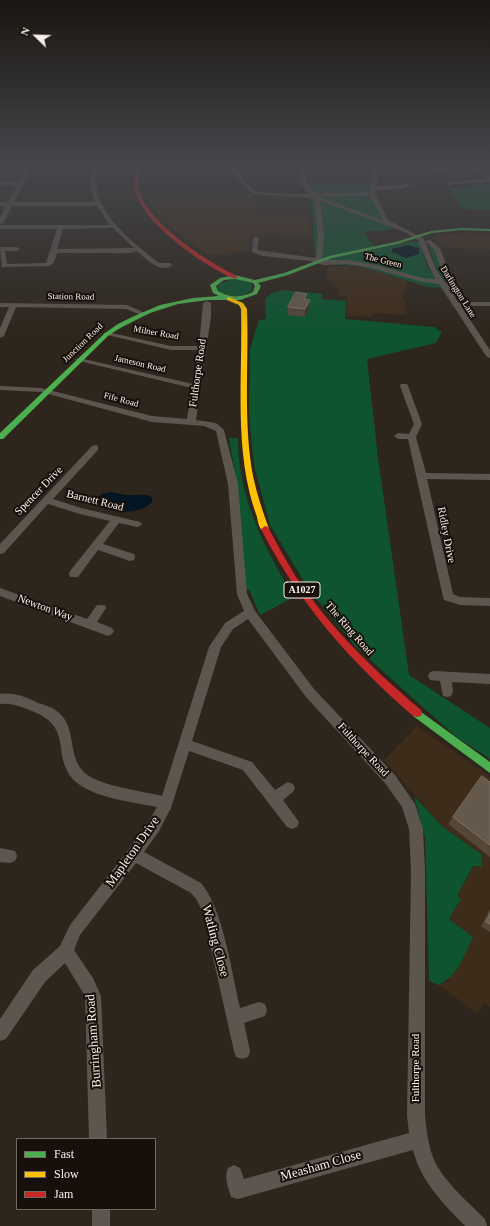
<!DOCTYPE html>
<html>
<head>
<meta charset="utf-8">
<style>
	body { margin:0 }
	#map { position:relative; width:490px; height:1226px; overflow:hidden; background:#2e261d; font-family:"Times New Roman",serif }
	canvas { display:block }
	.legend { position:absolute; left:16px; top:1138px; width:140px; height:72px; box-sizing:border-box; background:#17100a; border:1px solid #726a62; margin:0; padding:5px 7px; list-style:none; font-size:12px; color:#faf0e6 }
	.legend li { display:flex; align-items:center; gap:8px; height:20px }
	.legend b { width:20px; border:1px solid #726a62 }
	.north { position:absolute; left:16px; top:16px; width:40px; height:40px; -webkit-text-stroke:3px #17100a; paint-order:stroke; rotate:293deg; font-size:11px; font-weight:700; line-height:16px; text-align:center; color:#faf0e6 }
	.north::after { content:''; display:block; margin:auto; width:14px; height:18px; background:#faf0e6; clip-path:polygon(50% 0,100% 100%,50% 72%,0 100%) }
</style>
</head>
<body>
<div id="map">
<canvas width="490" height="1226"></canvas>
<ul class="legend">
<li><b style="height:5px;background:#4caf50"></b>Fast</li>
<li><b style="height:5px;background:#ffc107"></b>Slow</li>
<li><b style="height:5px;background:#c62828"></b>Jam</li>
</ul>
<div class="north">N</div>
</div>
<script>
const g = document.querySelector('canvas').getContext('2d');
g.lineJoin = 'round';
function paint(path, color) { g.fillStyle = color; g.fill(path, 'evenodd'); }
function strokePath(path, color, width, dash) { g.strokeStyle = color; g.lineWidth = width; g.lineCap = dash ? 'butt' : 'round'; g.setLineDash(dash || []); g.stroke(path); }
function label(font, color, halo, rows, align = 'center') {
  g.font = font + ' "Times New Roman",serif'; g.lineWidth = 4; g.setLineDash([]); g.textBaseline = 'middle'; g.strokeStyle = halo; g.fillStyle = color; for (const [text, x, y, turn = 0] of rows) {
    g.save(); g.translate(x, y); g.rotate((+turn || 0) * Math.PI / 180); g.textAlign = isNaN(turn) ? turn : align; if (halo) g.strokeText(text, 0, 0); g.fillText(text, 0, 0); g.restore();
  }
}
const built = new Path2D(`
	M 158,191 L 242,192 L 254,195 L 254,214 L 310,213 L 311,237 L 251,234 L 249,251 L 208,255 L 166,224 L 147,199 Z
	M 472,233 L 490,235 L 490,250 L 438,247 L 433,235 Z
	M 346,266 L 378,270 L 405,280 L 407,282 L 402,299 L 405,300 L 405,311 L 407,315 L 373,313 L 372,317 L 346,316 L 347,296 L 337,295 L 339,288 L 326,279 L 329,267 Z
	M 417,726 L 490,777 L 490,1007 L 485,1004 L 477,1013 L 439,985 L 448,981 L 473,937 L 449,920 L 461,900 L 457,896 L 481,854 L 443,827 L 384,760 Z`);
const green = new Path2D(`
	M 371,183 L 392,230 L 370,231 L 364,233 L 376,249 L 413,241 L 419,242 L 428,268 L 443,288 L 428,287 L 359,266 L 328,264 L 315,256 L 312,205 L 303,185 Z
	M 490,184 L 490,210 L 461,209 L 450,188 Z
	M 429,244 L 433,245 L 447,284 L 434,264 Z
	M 233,279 L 249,282 L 252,285 L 252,290 C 243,299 227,297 218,290 L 219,284 Z
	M 284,290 L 322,294 L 322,299 L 346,301 L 345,319 L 434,327 L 442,332 L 436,343 L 367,359 L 378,458 L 409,675 L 490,728 L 490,759 L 455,736 L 354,645 L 308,588 L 270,525 L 254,465 L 249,415 L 250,349 L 259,320 L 266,319 L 265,299 L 272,293 Z
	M 229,438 L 238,438 C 238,497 264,548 294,597 L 260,615 L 249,589 L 246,590 L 237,486 Z
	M 414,796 L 443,827 L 481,854 L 482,866 L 473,866 L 457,896 L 461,899 L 449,919 L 473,937 C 464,955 458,976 439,985 L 429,981 L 425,837 Z`);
const water = new Path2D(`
	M 408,245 L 419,248 L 419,254 L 406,258 L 392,252 L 392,249 Z
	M 111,492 C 117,493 124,495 130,495 C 139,496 142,492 152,497 L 152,502 C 139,516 113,513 96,505 C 95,496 103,493 111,492 Z`);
const street = new Path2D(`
	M 0,163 L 34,163 L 14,202 L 95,202 L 90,186 L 92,170 L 97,169 C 98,176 95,183 97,190 C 104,222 136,244 159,263 L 170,263 L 173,265 C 160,274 147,260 137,251 L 131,253 L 57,253 L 54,262 L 50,266 L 2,267 L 0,247 L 17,247 L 20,249 L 17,251 L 5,251 L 7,264 L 46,263 L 57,229 L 0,229 L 0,225 L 110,225 L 97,206 L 12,206 L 3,223 L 0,225 L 0,217 L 6,206 L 0,206 L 0,202 L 8,202 L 17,186 L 0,186 L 0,182 L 18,182 L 27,166 L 0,166 ZM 113,228 L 134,248 L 57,249 L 63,229 Z
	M 217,163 C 244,163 240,185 257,191 C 268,195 297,193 310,194 L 301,184 L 298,163 L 304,163 L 307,184 L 316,193 L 370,192 L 373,166 L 351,163 L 387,163 L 378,166 L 377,186 L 401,185 L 412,182 L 415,184 L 401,189 L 376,190 L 375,194 L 388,220 L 423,238 L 425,241 L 430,240 L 440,248 L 454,284 L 452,287 L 449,288 L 458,302 L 490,302 L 490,306 L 461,306 L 490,350 L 490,358 L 486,356 L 439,284 L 423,282 L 371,268 L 347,264 L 324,265 L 310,261 L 263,256 L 252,252 L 253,238 L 256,236 L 259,238 L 257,250 L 316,258 L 318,236 L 314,198 L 254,194 L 245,188 L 231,170 ZM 370,196 L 383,220 L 319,197 ZM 320,201 L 405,232 L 418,240 L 430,269 L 436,279 L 423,278 L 372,264 L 347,260 L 322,260 L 324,236 ZM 425,241 L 434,249 L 447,285 L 436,269 Z
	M 460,163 L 476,163 L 471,165 L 490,176 L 490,182 L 445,185 L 447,182 L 487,179 L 465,166 L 429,174 L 426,172 Z
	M 207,301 L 211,303 L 211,316 L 196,420 L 216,423 L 224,430 L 238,484 L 247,594 L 255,611 L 314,689 L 395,775 L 415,804 L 423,829 L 425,871 L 425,1116 C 427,1134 429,1154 439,1169 C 451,1188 469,1203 485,1219 L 487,1226 L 465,1226 C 443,1203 421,1182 413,1150 L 238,1199 L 231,1197 C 228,1187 224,1177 228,1168 L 234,1165 L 240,1168 L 244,1179 L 409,1133 L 407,1116 L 411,871 L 409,829 L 402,807 L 385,783 L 306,697 L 248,619 L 233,629 L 221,647 L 192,741 L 252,762 L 275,790 L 288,782 L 293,784 L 295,788 L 293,792 L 283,800 L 299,822 L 297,827 L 292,829 L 287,827 L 243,770 L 189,751 L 171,808 L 159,831 L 144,852 L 201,883 C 223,908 232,974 240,1008 L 259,1002 L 265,1004 L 267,1010 L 265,1016 L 244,1023 L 250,1051 L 248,1057 L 242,1059 L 236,1057 L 234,1051 L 203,913 L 197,900 L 191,893 L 136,863 L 80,935 L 74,950 L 93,978 L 101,996 L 107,1139 L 89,1139 L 85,996 L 65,963 L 45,982 L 6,1039 L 0,1041 L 0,1019 L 33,970 L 60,946 L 70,925 L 129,849 L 149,821 L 157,807 C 133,802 94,798 76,782 C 49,757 76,728 32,711 C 21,707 12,703 0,704 L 0,694 C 14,692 26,697 38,703 C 45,705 52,707 58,712 C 78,728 66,758 86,774 C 101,786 142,791 162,796 L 209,647 L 225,623 L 244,611 L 237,594 L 228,484 L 216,431 L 204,426 L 152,422 L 41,392 L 0,390 L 0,386 L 41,388 L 152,416 L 187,419 L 192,388 L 75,360 L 79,358 L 193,384 L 198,350 L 171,350 L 103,334 L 107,332 L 171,346 L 199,346 L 203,303 Z
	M 0,303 L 127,305 L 145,313 L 141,315 L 126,309 L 16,307 L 4,336 L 0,338 L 0,328 L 9,307 L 0,307 Z
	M 401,384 L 407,384 L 408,386 L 422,424 L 416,437 L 426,473 L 490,474 L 490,480 L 427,479 L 453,594 L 460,597 L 490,598 L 490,606 L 460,605 L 444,600 L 443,597 L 408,439 L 398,439 L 394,436 L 398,433 L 409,434 L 414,424 L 400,386 Z
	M 95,445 L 98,446 L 98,450 L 53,499 L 81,508 L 140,522 L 142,524 L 140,526 L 137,527 L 119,523 L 103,544 L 134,554 L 135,557 L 134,560 L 130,561 L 98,550 L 78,577 L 70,577 L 69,574 L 70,571 L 110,521 L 80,514 L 48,504 L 4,553 L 0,554 L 0,544 L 92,446 Z
	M 0,588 L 87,619 L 97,605 L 105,605 L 106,608 L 97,622 L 112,628 L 114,631 L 112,634 L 108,636 L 0,596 Z
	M 434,671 L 490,674 L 490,684 L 452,682 L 453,692 L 451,696 L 447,697 L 443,696 L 440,681 L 430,680 L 428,676 L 430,672 Z
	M 0,848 L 15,851 L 17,856 L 15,861 L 10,863 L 0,862 Z
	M 92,1209 L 110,1209 L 110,1226 L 92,1226 Z`);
const fast = new Path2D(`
	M 461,228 L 490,229 L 490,231 L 461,230 L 432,233 L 398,244 L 332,258 L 288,275 L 258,283 L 261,286 L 257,294 L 240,300 L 208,300 L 178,304 L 150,313 L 122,327 L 109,335 L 3,439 L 0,439 L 0,433 L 105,333 L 118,324 L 132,317 L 160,305 L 193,298 L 219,296 L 213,293 L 210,285 L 220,278 L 235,275 L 255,280 L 284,273 L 329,256 L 395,242 L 431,231 ZM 235,279 L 253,283 L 255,286 L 253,292 C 240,298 230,298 218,291 L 216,286 L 224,280 Z
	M 417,709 L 490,762 L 490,773 L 413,716 L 412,713 L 413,710 Z`);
const slow = new Path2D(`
	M 229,297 L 243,303 L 247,309 C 249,364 243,422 253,476 C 257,495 263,512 269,529 L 265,532 C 259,530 258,522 257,517 C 233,451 243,378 241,309 L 239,305 L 227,300 L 227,298 Z`);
const jam = new Path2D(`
	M 139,163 L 143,163 C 140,172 137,181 139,190 C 147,223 208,262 237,276 L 237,278 C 230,279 221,272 215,269 C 189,254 145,222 136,193 C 132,183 135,173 139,163 Z
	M 265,526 L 268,527 C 277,544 286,561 296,577 C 330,628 375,671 421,710 L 422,713 L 421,716 L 417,717 L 413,716 C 349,660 300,605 261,529 Z`);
const wall = new Path2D(`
	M 306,300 L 310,300 L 309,308 L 305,317 L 288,315 L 288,307 Z
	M 490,782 L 490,857 L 448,824 L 453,817 Z
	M 490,909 L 490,932 L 481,926 Z`);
const shadedWall = new Path2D(`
	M 310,300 L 309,308 L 305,317 L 305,309 Z`);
const building = new Path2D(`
	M 296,292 L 307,294 L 304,299 L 310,300 L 305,309 L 288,307 Z
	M 482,776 L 490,782 L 490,845 L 453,817 Z
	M 490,914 L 490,924 L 486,922 Z`);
const farStreetnames = [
	["The Green",383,261,14],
	["Darlington Lane",458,292,58],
	["Station Road",71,297,1],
	["Milner Road",156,333,10],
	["Junction Road",83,343,-44],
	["Jameson Road",140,364,13],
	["Fife Road",121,400,15]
];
const shields = [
	[302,590,36]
];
const shieldNames = [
	["A1027",302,590]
];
const streetNames = [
	["Fulthorpe Road",198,373,-82],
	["Spencer Drive",39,491,-46],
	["Barnett Road",95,501,14],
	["Ridley Drive",446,535,79],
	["Newton Way",45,608,20],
	["The Ring Road",349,629,49],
	["Fulthorpe Road",363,750,47],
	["Fulthorpe Road",416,1068,-90]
];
const nearStreetnames = [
	["Mapleton Drive",133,852,-55],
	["Watling Close",215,941,75],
	["Burringham Road",94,1041,-94],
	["Measham Close",321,1166,-16]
];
paint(built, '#3e2c1a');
paint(green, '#0d542f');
paint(water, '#041523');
paint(street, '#5c564f');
paint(fast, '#4caf50');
paint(slow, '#ffc107');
paint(jam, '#c62828');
paint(wall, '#544738');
paint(shadedWall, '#3d3225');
paint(building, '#65594b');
strokePath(building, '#7d7163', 1);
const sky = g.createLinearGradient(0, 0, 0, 335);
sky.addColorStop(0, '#191510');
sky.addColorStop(0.49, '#46474c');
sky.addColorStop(1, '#46474c00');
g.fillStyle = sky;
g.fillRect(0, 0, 490, 335);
label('9px', '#faf0e6', '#17100a', farStreetnames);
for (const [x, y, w] of shields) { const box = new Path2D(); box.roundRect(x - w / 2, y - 8, w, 16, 3); g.fillStyle = '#17100a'; g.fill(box); strokePath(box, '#faf0e6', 1); }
label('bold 10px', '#faf0e6', null, shieldNames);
label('11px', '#faf0e6', '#17100a', streetNames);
label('13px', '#faf0e6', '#17100a', nearStreetnames);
</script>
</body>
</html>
